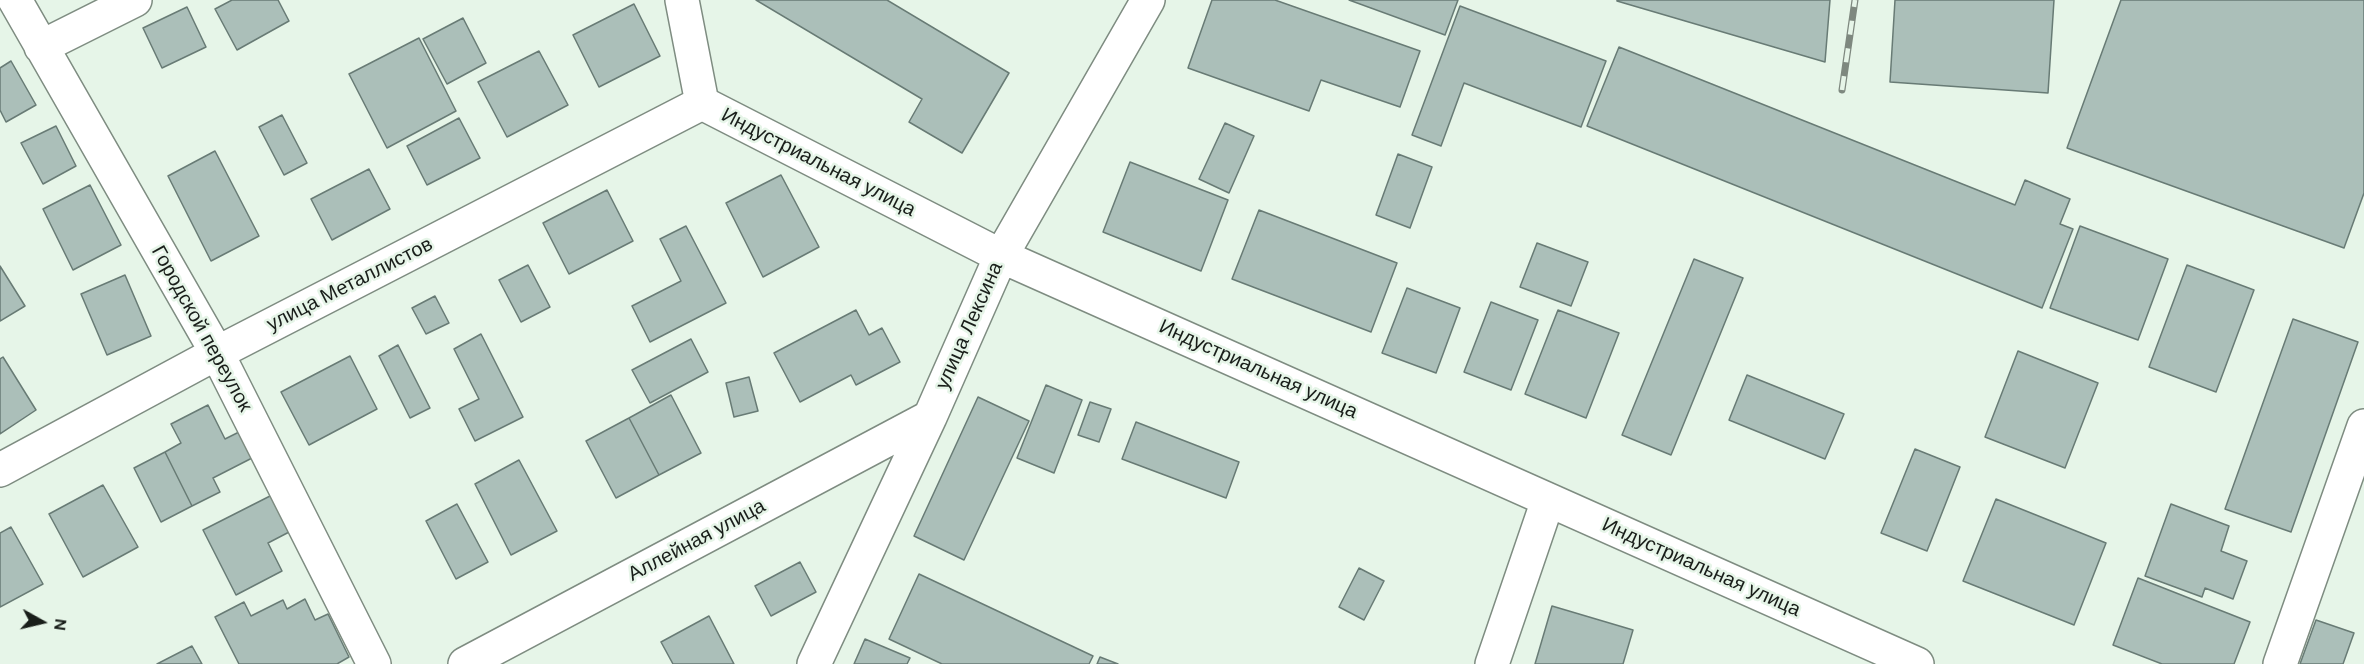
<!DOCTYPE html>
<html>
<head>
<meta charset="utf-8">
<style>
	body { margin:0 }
	#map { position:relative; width:2364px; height:664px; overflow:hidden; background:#e6f5e8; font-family:"DM Sans",sans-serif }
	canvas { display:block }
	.north { position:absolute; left:12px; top:592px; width:60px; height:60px; -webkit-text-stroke:4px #e6f5e8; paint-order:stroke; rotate:98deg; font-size:16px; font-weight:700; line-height:24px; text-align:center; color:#191e1a }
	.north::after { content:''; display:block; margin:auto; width:21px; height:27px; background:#191e1a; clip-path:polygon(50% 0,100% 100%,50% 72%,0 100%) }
</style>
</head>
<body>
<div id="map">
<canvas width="2364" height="664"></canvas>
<div class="north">N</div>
</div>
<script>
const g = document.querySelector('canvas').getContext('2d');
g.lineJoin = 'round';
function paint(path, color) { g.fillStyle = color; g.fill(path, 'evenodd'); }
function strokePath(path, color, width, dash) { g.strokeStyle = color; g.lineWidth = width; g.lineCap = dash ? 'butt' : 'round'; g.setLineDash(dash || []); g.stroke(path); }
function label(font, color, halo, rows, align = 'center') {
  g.font = font + ' "DM Sans",sans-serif'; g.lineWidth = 5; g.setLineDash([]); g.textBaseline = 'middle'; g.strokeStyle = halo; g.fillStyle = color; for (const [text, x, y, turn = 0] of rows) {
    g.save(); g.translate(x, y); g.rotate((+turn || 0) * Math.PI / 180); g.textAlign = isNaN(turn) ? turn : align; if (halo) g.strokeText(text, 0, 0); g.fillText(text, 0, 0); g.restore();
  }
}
const building = new Path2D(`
	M 232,0 L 278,0 L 289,21 L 237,50 L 215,9 Z
	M 756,0 L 887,0 L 1009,73 L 962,153 L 909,122 L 922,99 Z
	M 1212,0 L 1275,0 L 1420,51 L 1400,107 L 1321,80 L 1309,111 L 1188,68 Z
	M 1349,0 L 1458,0 L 1445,35 Z
	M 1617,0 L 1830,0 L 1825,62 L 1617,1 Z
	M 1895,0 L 2054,0 L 2048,93 L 1890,82 Z
	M 2121,0 L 2364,0 L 2364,193 L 2344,248 L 2067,148 Z
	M 634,4 L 660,56 L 599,87 L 573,35 Z
	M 1460,6 L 1606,61 L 1581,127 L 1464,83 L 1441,146 L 1412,135 Z
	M 187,7 L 206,47 L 162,68 L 143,28 Z
	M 463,18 L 486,63 L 447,84 L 423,39 Z
	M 419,38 L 456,111 L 387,148 L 349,74 Z
	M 1619,47 L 2015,205 L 2025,180 L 2070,199 L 2060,224 L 2073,229 L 2042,308 L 1587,126 Z
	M 539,51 L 568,105 L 507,137 L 478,82 Z
	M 11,61 L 36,105 L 6,122 L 0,110 L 0,68 Z
	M 282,115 L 307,163 L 284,175 L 259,127 Z
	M 459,118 L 480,158 L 427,185 L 407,146 Z
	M 1225,123 L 1254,136 L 1229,193 L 1199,179 Z
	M 56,126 L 76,166 L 43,184 L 21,143 Z
	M 215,151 L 259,236 L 211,261 L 168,176 Z
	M 1398,154 L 1432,167 L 1410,228 L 1376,215 Z
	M 1130,162 L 1228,200 L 1201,271 L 1103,232 Z
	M 369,169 L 390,209 L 332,240 L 311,199 Z
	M 781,175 L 819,247 L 763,277 L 726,203 Z
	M 90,185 L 121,245 L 73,270 L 43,209 Z
	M 607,190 L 633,241 L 569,274 L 543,223 Z
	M 1259,210 L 1397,263 L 1371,332 L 1232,279 Z
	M 686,226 L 726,303 L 650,342 L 632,306 L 681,281 L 660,239 Z
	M 2080,226 L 2168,259 L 2138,340 L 2050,308 Z
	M 1537,243 L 1588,262 L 1571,306 L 1520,287 Z
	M 1694,259 L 1743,278 L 1671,455 L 1622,435 Z
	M 528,265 L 550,307 L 521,322 L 499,280 Z
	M 2187,265 L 2254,290 L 2216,392 L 2149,367 Z
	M 0,266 L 25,306 L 0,321 Z
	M 125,275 L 151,336 L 107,355 L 81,294 Z
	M 1407,288 L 1460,308 L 1436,373 L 1382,353 Z
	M 435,296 L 449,323 L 426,334 L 412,308 Z
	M 1491,302 L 1538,320 L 1511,390 L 1464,372 Z
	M 856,310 L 869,335 L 882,328 L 900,362 L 856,385 L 851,375 L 800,402 L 774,353 Z
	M 1558,310 L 1619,333 L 1586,418 L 1525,394 Z
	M 2293,319 L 2358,342 L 2291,532 L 2225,509 Z
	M 481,334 L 523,417 L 475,441 L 459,409 L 479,399 L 454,349 Z
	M 691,339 L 708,372 L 650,403 L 632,370 Z
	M 398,345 L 430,408 L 410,418 L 379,356 Z
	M 2018,351 L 2098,383 L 2065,468 L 1985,437 Z
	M 350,356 L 377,409 L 309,445 L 281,392 Z
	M 3,357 L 36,410 L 0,434 L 0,359 Z
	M 1747,375 L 1844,414 L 1825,459 L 1729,420 Z
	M 749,377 L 758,411 L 734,417 L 726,383 Z
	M 1046,385 L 1082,400 L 1054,473 L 1017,458 Z
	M 671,395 L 701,453 L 659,475 L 629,418 Z
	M 978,397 L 1029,421 L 964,560 L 914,536 Z
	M 1090,402 L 1111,409 L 1099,442 L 1078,435 Z
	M 208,405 L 225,439 L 243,430 L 256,456 L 213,478 L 220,492 L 192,506 L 165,452 L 181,443 L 171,424 Z
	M 629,418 L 659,475 L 616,498 L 586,441 Z
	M 1136,422 L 1239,462 L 1226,498 L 1122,459 Z
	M 1915,449 L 1960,467 L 1927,551 L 1881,533 Z
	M 165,452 L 192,506 L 161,522 L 134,468 Z
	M 519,460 L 557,531 L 511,555 L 475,484 Z
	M 103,485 L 138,547 L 83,577 L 49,514 Z
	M 274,494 L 293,530 L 268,543 L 282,571 L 236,595 L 203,530 Z
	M 1996,499 L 2106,543 L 2074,625 L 1963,581 Z
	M 457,504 L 488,562 L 456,579 L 426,521 Z
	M 2171,504 L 2229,526 L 2221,551 L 2247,561 L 2233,599 L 2205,588 L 2202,597 L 2145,576 Z
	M 11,527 L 43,584 L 0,607 L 0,533 Z
	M 800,562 L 816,592 L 771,616 L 755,586 Z
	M 1359,568 L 1384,581 L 1364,620 L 1339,607 Z
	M 919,574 L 1093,656 L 1089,664 L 942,664 L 889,639 Z
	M 2138,578 L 2250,622 L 2234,664 L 2162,664 L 2113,645 Z
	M 305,599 L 315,620 L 328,614 L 349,657 L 337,664 L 239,664 L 215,617 L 244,602 L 251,616 L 283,600 L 287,609 Z
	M 1552,606 L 1633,630 L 1623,664 L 1535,664 Z
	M 709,616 L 734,664 L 673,664 L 661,642 Z
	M 2316,620 L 2354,633 L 2343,664 L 2300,664 Z
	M 865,639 L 910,658 L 907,664 L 854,664 Z
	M 192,646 L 202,664 L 157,664 Z
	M 1100,657 L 1118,664 L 1097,664 Z`);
const minor = new Path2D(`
	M 15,0 L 217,353 L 374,664
	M 682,0 L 702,103 L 1001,256 L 1917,664
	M 41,47 L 135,0
	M 0,470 L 217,353 L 702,103
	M 465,664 L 930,417
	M 814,664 L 930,417 L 1001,256 L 1148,0
	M 1492,664 L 1548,500
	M 2280,664 L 2364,426`);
const rail = new Path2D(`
	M 1842,90 L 1855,0`);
const streetNames = [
	["Индустриальная улица",818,163,27],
	["улица Металлистов",350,285,-27],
	["улица Лексина",970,326,-66],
	["Городской переулок",201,329,61],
	["Индустриальная улица",1258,370,24],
	["Аллейная улица",697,541,-28],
	["Индустриальная улица",1701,568,24]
];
paint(building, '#abbfb9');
strokePath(building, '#687b75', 1.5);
strokePath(minor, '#7e8c81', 36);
strokePath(minor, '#fff', 33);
strokePath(rail, '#7e887f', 7);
strokePath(rail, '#e6f5e8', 4.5, [14]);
label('20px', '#191e1a', '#e6f5e8', streetNames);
</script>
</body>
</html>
